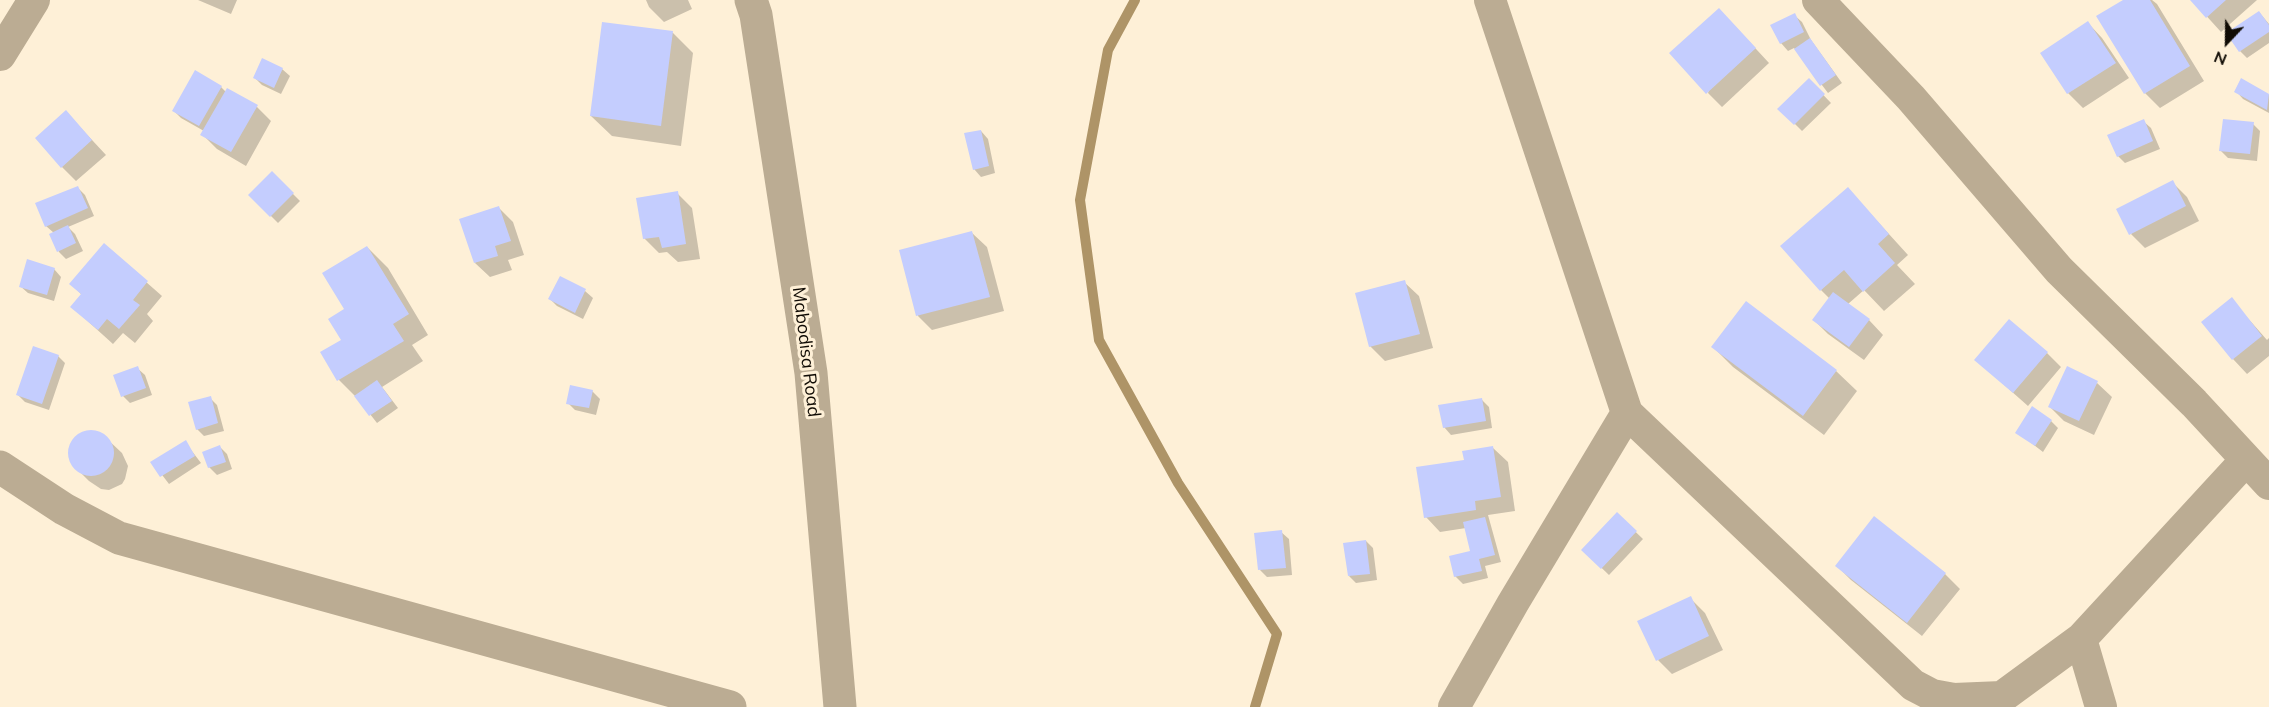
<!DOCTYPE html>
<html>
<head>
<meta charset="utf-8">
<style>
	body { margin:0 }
	#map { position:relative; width:2269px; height:707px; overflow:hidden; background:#fef0d7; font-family:Mulish,sans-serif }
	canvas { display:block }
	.north { position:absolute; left:2197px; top:12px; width:60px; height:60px; -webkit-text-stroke:4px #fef0d7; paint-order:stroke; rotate:202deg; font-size:16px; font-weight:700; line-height:24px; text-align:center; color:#100b04 }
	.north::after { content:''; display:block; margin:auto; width:21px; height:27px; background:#100b04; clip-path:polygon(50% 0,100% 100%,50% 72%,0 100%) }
</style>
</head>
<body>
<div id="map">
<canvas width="2269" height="707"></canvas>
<div class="north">N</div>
</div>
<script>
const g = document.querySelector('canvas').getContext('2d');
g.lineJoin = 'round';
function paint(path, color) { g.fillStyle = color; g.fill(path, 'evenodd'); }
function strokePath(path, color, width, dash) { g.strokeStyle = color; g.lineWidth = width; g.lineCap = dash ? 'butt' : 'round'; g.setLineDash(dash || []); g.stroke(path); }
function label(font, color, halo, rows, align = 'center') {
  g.font = font + ' Mulish,sans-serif'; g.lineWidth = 6; g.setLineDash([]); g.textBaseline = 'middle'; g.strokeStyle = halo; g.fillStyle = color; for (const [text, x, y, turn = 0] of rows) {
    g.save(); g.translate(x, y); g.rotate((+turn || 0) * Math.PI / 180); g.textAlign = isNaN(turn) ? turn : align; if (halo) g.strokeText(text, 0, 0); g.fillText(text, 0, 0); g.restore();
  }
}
const shadow = new Path2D(`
	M 198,0 L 237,0 L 231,14 Z
	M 646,0 L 688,0 L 692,9 L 664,22 L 649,7 Z
	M 2126,0 L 2152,0 L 2157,4 L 2204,81 L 2160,108 L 2145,93 Z
	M 2192,0 L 2257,0 L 2221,32 Z
	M 2259,12 L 2269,24 L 2269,43 L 2247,58 L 2240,51 Z
	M 1794,15 L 1802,22 L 1811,40 L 1842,83 L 1828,93 L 1794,48 L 1788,51 L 1781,43 Z
	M 2088,23 L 2102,38 L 2129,78 L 2083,108 L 2068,93 Z
	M 1733,24 L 1769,63 L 1722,107 L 1708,93 Z
	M 672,32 L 693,53 L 681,146 L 612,136 L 591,116 Z
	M 282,69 L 290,76 L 281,94 L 262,85 L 255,78 Z
	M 1809,80 L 1831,103 L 1802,131 L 1780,109 Z
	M 2242,80 L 2269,95 L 2269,113 L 2243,99 L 2236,91 Z
	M 221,87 L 226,92 L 257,107 L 271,121 L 246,166 L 217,149 L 202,134 L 204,131 L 181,118 L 173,110 Z
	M 66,112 L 106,155 L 76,181 L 62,167 Z
	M 2143,121 L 2151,128 L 2160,149 L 2125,163 L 2118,156 Z
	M 2253,124 L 2260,131 L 2257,161 L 2228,158 L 2221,151 Z
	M 981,131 L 988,139 L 995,173 L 981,177 L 974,169 Z
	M 272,173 L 300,201 L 278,223 L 250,195 Z
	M 2172,182 L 2187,197 L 2199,221 L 2145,248 L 2131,234 Z
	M 78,188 L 85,195 L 94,216 L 68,227 L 75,234 L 83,251 L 66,259 L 59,252 L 51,235 L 54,233 L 46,226 Z
	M 1848,189 L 1908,255 L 1897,265 L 1915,284 L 1884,311 L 1864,290 L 1848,304 L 1869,320 L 1883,335 L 1864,360 L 1828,334 L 1814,320 L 1830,299 L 1821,290 Z
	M 677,193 L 692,208 L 700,259 L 678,262 L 667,252 L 659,253 L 644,238 Z
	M 499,208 L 513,222 L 524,255 L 508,260 L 512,270 L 490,277 L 475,263 Z
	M 972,233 L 987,247 L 1004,311 L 932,330 L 918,316 L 901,251 Z
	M 104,245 L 162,296 L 147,314 L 153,321 L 135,343 L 123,333 L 113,344 L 72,307 L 82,295 L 71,284 Z
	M 367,247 L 388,268 L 428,335 L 412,345 L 423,361 L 382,387 L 398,408 L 377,423 L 359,400 L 339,380 L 322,352 L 343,340 L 346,309 Z
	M 54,269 L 61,277 L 54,301 L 28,293 L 20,286 Z
	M 560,278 L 585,291 L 593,298 L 583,319 L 557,306 L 550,299 Z
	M 1404,282 L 1419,296 L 1433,348 L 1385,361 L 1370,346 Z
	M 2231,299 L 2267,340 L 2269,338 L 2269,356 L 2247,374 L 2233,359 Z
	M 1746,303 L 1836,371 L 1857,391 L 1824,435 L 1733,367 L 1713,347 Z
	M 2047,353 L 2061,367 L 2028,406 L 1976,360 Z
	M 58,356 L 65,363 L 49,410 L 25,402 L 18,395 Z
	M 137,368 L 145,375 L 152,395 L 130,403 L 123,396 Z
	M 2097,383 L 2112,397 L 2094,435 L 2064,421 L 2050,407 Z
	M 592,391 L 600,399 L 596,415 L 575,410 L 568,403 Z
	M 210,398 L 217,405 L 224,431 L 204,436 L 197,429 Z
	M 1482,400 L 1489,407 L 1492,428 L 1451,435 L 1444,427 Z
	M 2051,421 L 2058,428 L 2043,452 L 2017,432 Z
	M 94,432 L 106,438 L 122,453 L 128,466 L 125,479 L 122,484 L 109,490 L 101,489 L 89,481 L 74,466 L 69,452 L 75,439 L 80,435 Z
	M 185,442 L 201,463 L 169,484 L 153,463 Z
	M 220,447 L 227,454 L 232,469 L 217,475 L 209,467 Z
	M 1493,448 L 1508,462 L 1515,511 L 1488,515 L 1501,562 L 1485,566 L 1488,578 L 1463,584 L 1455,576 L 1472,552 L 1466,528 L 1440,532 L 1426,517 L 1465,461 Z
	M 1617,514 L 1643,539 L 1609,575 L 1583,550 Z
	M 1875,518 L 1945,574 L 1960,589 L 1922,636 L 1851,580 L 1837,566 Z
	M 1281,532 L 1289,539 L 1292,575 L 1267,577 L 1260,570 Z
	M 1366,541 L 1373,548 L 1377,580 L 1356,583 L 1349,576 Z
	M 1690,598 L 1705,613 L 1723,650 L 1672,674 L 1658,660 Z`);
const stream = new Path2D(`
	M 1135,0 L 1108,50 L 1080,200 L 1099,340 L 1178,483 L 1277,634 L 1255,707`);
const building = new Path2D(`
	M 2123,0 L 2150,0 L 2190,66 L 2144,94 L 2096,16 Z
	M 2190,0 L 2226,0 L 2206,18 Z
	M 1719,8 L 1756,48 L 1706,94 L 1669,53 Z
	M 2259,11 L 2269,25 L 2269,32 L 2239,52 L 2226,33 Z
	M 1795,13 L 1804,32 L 1780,44 L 1770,25 Z
	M 2088,21 L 2116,63 L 2067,94 L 2040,53 Z
	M 602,22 L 673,31 L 661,126 L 590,116 Z
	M 1810,38 L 1836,75 L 1820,86 L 1794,49 Z
	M 262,58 L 283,68 L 274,88 L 253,78 Z
	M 195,70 L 222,86 L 199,126 L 172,111 Z
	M 1809,78 L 1825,94 L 1794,125 L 1777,109 Z
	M 2241,78 L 2269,94 L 2267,110 L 2234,92 Z
	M 227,88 L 258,105 L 231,152 L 200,135 Z
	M 66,110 L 92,140 L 61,168 L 35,138 Z
	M 2144,119 L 2153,141 L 2117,157 L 2107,135 Z
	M 2223,119 L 2254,122 L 2250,154 L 2219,151 Z
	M 981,130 L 989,166 L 973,170 L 964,133 Z
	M 272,171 L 294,193 L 270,217 L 248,195 Z
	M 2173,180 L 2186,206 L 2129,235 L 2116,209 Z
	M 78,186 L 88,208 L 45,227 L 35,203 Z
	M 1848,187 L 1889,234 L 1878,244 L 1895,263 L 1863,292 L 1844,270 L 1820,291 L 1780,246 Z
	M 678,191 L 686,244 L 662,248 L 659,237 L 643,239 L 636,198 Z
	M 499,206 L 511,241 L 495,246 L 498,256 L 474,263 L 459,219 Z
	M 68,225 L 76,243 L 57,252 L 49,234 Z
	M 972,231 L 990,297 L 916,316 L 899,250 Z
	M 104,243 L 148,281 L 133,300 L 140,305 L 119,329 L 107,319 L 98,330 L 70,307 L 81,294 L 69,284 Z
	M 367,246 L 409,314 L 393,324 L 404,341 L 337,381 L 320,352 L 341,340 L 328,319 L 344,309 L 322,273 Z
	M 27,259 L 55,268 L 47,295 L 19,287 Z
	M 560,276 L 586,289 L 575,313 L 548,299 Z
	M 1405,280 L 1420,334 L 1369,347 L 1355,293 Z
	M 1833,292 L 1870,319 L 1849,347 L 1812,320 Z
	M 2232,297 L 2262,336 L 2232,360 L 2201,322 Z
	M 1746,301 L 1837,370 L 1803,416 L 1711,347 Z
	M 2009,319 L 2048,352 L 2013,393 L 1974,360 Z
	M 33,346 L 59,355 L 42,404 L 16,395 Z
	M 138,366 L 146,388 L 121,397 L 113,375 Z
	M 2067,366 L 2098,381 L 2079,421 L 2048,407 Z
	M 377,380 L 392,401 L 369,416 L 354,396 Z
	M 570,385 L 593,390 L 589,408 L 566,404 Z
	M 211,396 L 218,423 L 196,430 L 188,402 Z
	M 1482,398 L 1486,421 L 1443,428 L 1438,405 Z
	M 2032,406 L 2052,420 L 2035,446 L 2015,433 Z
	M68 453a23 23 0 1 1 46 0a23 23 0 1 1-46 0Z
	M 186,440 L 195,456 L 160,477 L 150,462 Z
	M 220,445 L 226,462 L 208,468 L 202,452 Z
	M 1493,446 L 1501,497 L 1475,501 L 1476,510 L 1424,518 L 1416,467 L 1464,460 L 1462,451 Z
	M 1617,512 L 1637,531 L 1601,569 L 1581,550 Z
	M 1874,516 L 1946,573 L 1907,623 L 1835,566 Z
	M 1485,517 L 1495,555 L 1479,559 L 1482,571 L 1454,577 L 1449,556 L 1470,551 L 1463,522 Z
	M 1282,530 L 1286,568 L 1258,570 L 1254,533 Z
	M 1366,540 L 1370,574 L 1348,576 L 1343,543 Z
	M 1691,596 L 1709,636 L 1656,661 L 1637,621 Z`);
const minor = new Path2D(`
	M 1818,0 L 1911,98 L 2059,270 L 2194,403 L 2269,484
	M 0,55 L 34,0
	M 1627,413 L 1913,685 L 1932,695 L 1954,699 L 2002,697 L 2081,639 L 2246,460
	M 2081,639 L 2101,707
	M 1454,707 L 1513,603 L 1627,413 L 1490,0`);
const tertiary = new Path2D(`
	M 751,0 L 756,15 L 811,373 L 840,707
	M 0,467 L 64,509 L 119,538 L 730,707`);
const streetNames = [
	["Mabodisa Road",806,352,83]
];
paint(shadow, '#0003');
strokePath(stream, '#ae9467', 10);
paint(building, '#c4cdfe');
strokePath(minor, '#bbac93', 32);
strokePath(tertiary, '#bbac93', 33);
label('18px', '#100b04', '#fef0d7', streetNames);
</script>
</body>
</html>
